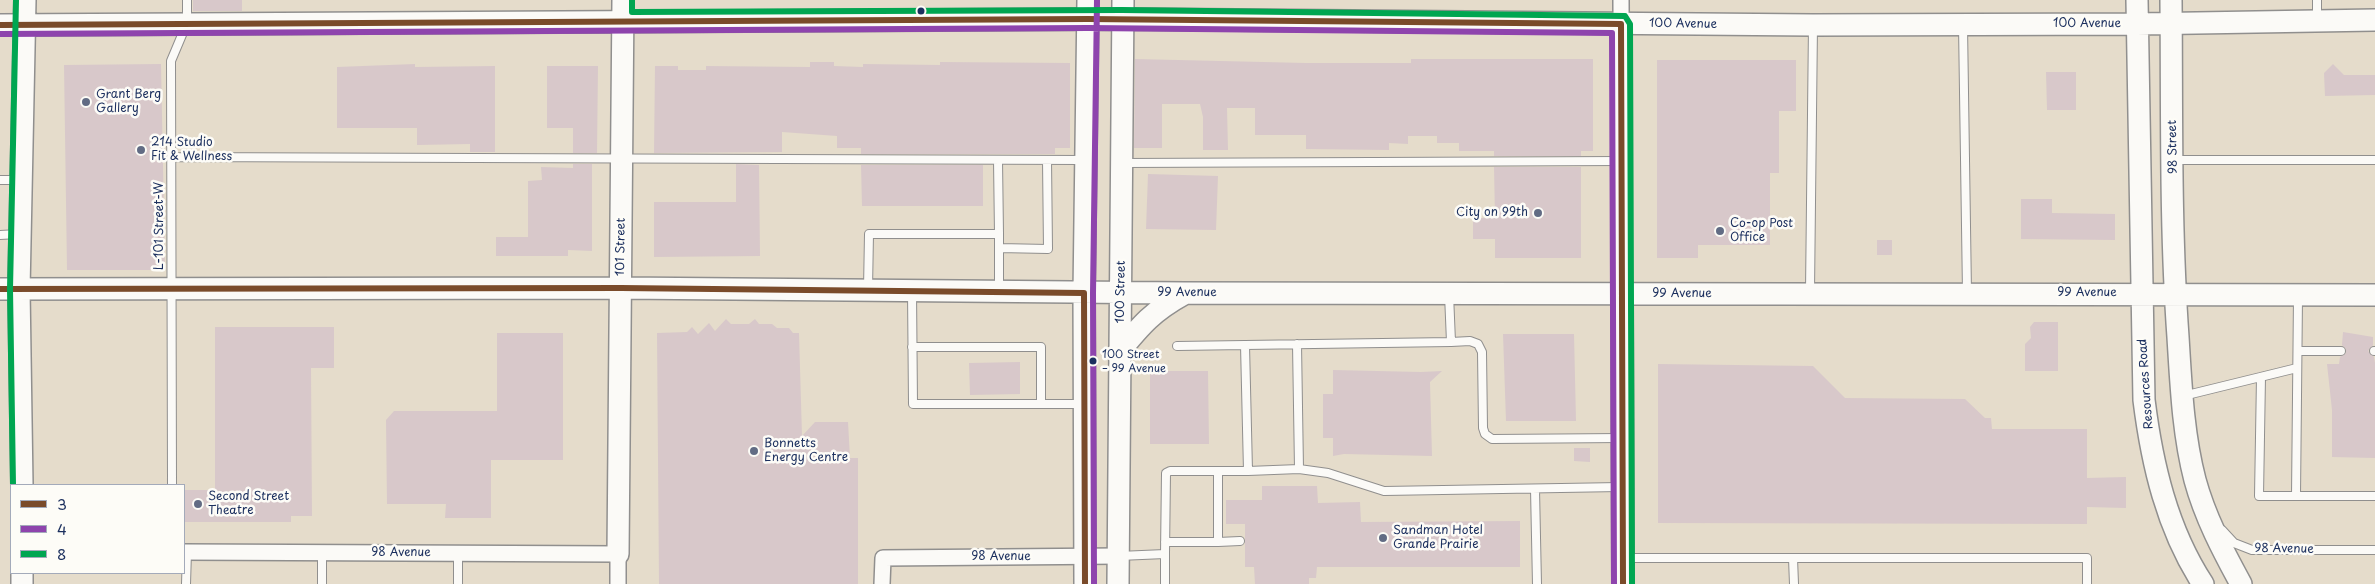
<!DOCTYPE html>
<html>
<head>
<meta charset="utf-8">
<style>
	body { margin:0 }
	#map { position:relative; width:2375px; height:584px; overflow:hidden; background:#e5dccb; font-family:"Playpen Sans",sans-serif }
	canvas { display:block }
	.legend { position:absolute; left:10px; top:484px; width:175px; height:90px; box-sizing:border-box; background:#fdfcf7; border:1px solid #a3aaba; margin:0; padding:6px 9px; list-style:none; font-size:15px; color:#1b2f5e }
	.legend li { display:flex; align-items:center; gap:10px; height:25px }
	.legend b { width:25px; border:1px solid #a3aaba }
</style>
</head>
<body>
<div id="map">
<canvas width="2375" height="584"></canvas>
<ul class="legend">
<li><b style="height:6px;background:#7a4b2a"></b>3</li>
<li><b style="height:6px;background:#8e44ad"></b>4</li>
<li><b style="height:6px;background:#00a651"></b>8</li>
</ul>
</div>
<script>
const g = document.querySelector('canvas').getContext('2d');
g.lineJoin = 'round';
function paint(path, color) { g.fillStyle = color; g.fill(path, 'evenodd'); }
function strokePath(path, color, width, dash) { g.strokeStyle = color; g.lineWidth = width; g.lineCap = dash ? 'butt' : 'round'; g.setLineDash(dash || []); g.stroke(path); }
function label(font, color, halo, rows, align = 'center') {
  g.font = font + ' "Playpen Sans",sans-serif'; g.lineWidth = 5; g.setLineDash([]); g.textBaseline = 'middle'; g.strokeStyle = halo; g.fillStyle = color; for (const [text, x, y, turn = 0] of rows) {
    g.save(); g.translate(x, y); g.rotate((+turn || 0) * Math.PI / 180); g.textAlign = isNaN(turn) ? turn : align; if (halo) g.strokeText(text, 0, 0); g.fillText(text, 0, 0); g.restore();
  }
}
const building = new Path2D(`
	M 193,0 L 242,0 L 242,11 L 193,11 Z
	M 1135,59 L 1306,63 L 1411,63 L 1411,59 L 1593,59 L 1593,151 L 1581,151 L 1581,156 L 1494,156 L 1494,151 L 1459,151 L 1459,143 L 1437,143 L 1437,136 L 1408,136 L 1408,144 L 1389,143 L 1389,150 L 1306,149 L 1306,135 L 1255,135 L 1255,108 L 1227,108 L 1228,150 L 1203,150 L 1203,117 L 1200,104 L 1162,104 L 1162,148 L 1134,148 Z
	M 1657,60 L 1796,60 L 1796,111 L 1779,111 L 1779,173 L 1770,173 L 1770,245 L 1698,245 L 1698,258 L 1657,258 Z
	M 810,62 L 834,62 L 834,66 L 863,67 L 863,64 L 940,65 L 940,62 L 1070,63 L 1070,148 L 1055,148 L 1055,154 L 861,154 L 861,148 L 837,148 L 837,136 L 782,132 L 782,152 L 654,153 L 655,66 L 678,66 L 678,70 L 706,70 L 706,66 L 810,67 Z
	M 161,64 L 165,270 L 67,270 L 64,65 Z
	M 415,64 L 415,67 L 495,66 L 495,152 L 470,152 L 470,144 L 417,145 L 417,128 L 337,128 L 337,67 Z
	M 2333,64 L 2344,75 L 2375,75 L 2375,95 L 2325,96 L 2324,73 Z
	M 547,66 L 598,66 L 597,153 L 573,153 L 573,128 L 547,128 Z
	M 2046,72 L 2076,72 L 2076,110 L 2047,110 Z
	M 573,164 L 592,164 L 592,251 L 568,250 L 568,256 L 496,256 L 496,237 L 528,237 L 528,181 L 542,180 L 541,167 L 573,168 Z
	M 736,164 L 759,165 L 760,256 L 654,257 L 654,202 L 736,202 Z
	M 861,165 L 983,165 L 983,206 L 862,206 Z
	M 1494,167 L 1581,167 L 1581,258 L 1495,258 L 1495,239 L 1473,239 L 1473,218 L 1495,218 Z
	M 1148,174 L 1218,176 L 1216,230 L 1146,229 Z
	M 2021,199 L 2052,199 L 2052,213 L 2115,214 L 2115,240 L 2021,239 Z
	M 1877,240 L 1892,240 L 1892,255 L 1877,255 Z
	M 726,319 L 731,324 L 749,324 L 755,319 L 759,324 L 772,324 L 777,328 L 789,328 L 793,333 L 799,333 L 802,436 L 815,422 L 848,422 L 850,458 L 858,458 L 858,584 L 659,584 L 657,333 L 687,332 L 692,327 L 698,334 L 709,323 L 715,331 Z
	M 2034,322 L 2058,322 L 2058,371 L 2025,371 L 2025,344 L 2031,338 L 2030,327 Z
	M 215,327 L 334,327 L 334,368 L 311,368 L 312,516 L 291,516 L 291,522 L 184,522 L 184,490 L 215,490 Z
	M 2343,332 L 2373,337 L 2373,345 L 2368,351 L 2374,357 L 2375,363 L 2375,458 L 2332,457 L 2332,410 L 2327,364 L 2339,364 L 2340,357 L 2346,353 L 2346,349 L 2342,345 Z
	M 497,333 L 563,333 L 563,460 L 491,460 L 491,518 L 445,518 L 446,504 L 387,504 L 386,420 L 394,411 L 497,411 Z
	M 1503,334 L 1574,334 L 1576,421 L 1506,421 Z
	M 1020,362 L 1020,394 L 970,395 L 969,363 Z
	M 1658,364 L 1813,366 L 1845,398 L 1965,399 L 1985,418 L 1991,418 L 1992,429 L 2087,429 L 2087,478 L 2126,477 L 2126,508 L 2087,507 L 2087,524 L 1658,523 Z
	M 1333,370 L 1421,372 L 1442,371 L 1430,382 L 1432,456 L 1344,454 L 1333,456 L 1333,438 L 1323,438 L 1323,394 L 1333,394 Z
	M 1150,371 L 1208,371 L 1209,444 L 1150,444 Z
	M 1574,448 L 1590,448 L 1590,462 L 1574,461 Z
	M 1262,486 L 1317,486 L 1318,503 L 1360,502 L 1361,522 L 1520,521 L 1520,567 L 1317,567 L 1316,578 L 1309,578 L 1309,584 L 1255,584 L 1254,567 L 1245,567 L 1245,524 L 1226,524 L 1226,500 L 1262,500 Z`);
const lane = new Path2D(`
	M 2317,20 L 2317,0
	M 1963,25 L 1967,293
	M 171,157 L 1084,160
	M 2173,160 L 2375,160
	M 1124,163 L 1622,161
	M 0,180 L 20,180
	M 0,235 L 18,234
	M 999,248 L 1048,249 L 1047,160
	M 868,289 L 869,234 L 999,234 L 998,160
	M 999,289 L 999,234
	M 912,291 L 913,404 L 1083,404
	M 1810,291 L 1813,25
	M 2298,297 L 2296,496 L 2375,496
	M 1451,342 L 1470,341 L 1478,344 L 1482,352 L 1483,428 L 1485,434 L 1492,439 L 1622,438
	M 1297,344 L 1299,469
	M 1245,345 L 1451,342 L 1449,294
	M 1177,346 L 1245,345 L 1248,471 L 1299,469 L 1328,473 L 1384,491 L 1620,487
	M 912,347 L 1041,347 L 1041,404
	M 2298,351 L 2341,351
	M 2374,351 L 2375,351
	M 2261,377 L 2259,496 L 2296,496
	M 2183,396 L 2297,368
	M 1218,471 L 1218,542 L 1240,541
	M 172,485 L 171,61 L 187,23 L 187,0
	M 1535,489 L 1537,584
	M 2222,530 L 2234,543 L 2252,550 L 2375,550
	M 1165,542 L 1218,542
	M 322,552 L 322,584
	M 1119,556 L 1165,554 L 1166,473 L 1170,471 L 1248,471
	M 1625,558 L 2087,558 L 2087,584
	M 1793,558 L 1794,584
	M 186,584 L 187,552
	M 458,584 L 458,553
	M 1165,584 L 1165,554`);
const street = new Path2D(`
	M 1621,0 L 1622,294
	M 184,552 L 618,554 L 618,584
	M 882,584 L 883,558 L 1119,556`);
const secondary = new Path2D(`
	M 2137,0 L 2144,400 C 2152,464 2167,529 2203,584
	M 2171,0 C 2172,112 2170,225 2178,337 C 2181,385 2183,434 2195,480 C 2205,517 2223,551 2241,584
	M 0,25 L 1122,19 L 1813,25 L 2137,24 L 2375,20
	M 0,289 L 621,288 L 1185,293 L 2375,295
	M 1622,294 L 1623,584
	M 1119,352 C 1141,325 1153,311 1184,294
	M 22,485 L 19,289 L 25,0
	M 618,554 L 623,0
	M 22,584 L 22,573
	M 1085,584 L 1084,293 L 1088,0
	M 1118,584 L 1123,0`);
const bus1 = new Path2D(`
	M 0,25 L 1088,19 L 1621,24 L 1623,584
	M 0,289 L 621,288 L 1084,293 L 1085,584`);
const bus2 = new Path2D(`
	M 0,34 L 1088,28 L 1612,33 L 1614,584
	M 1094,584 L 1093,293 L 1097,0`);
const bus3 = new Path2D(`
	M 632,0 L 632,12 L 1122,10 L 1625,16 L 1630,24 L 1632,584
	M 13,485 L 10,289 L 16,0`);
const markers = [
	[921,11,4.5,"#1b2f5e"],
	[86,102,5,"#626c84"],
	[141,150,5,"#626c84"],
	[1538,213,5,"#626c84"],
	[1720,231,5,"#626c84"],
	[1093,361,4.5,"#1b2f5e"],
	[754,451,5,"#626c84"],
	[198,504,5,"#626c84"],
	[1383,538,5,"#626c84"]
];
const busNames = [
	["100 Street",1102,355],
	["– 99 Avenue",1102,369]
];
const streetNames = [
	["100 Avenue",1683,24,1],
	["100 Avenue",2087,24],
	["98 Street",2173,147,-91],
	["L-101 Street-W",160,226,-90],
	["101 Street",621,247,-89],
	["100 Street",1121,292,-89],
	["99 Avenue",1187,293],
	["99 Avenue",2087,293],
	["99 Avenue",1682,294],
	["Resources Road",2146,384,-94],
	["98 Avenue",2284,549,1],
	["98 Avenue",401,553],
	["98 Avenue",1001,557]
];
const poiNames = [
	["Grant Berg",96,95],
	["Gallery",96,109],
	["214 Studio",151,143],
	["Fit & Wellness",151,157],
	["City on 99th",1528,213,"right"],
	["Co-op Post",1730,224],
	["Office",1730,238],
	["Bonnetts",764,444],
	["Energy Centre",764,458],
	["Second Street",208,497],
	["Theatre",208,511],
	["Sandman Hotel",1393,531],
	["Grande Prairie",1393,545]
];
paint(building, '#d8c8ca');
strokePath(lane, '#908f8e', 10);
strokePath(street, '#908f8e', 18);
strokePath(secondary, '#908f8e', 24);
strokePath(lane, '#fbfaf7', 8);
strokePath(street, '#fbfaf7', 15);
strokePath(secondary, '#fbfaf7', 21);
strokePath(bus1, '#7a4b2a', 6);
strokePath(bus2, '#8e44ad', 6);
strokePath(bus3, '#00a651', 6);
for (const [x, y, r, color] of markers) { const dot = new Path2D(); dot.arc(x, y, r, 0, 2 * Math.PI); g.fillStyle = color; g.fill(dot); strokePath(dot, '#fdfcf7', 2); }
label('11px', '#1b2f5e', '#fdfcf7', busNames, 'left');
label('12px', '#1b2f5e', '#fdfcf7', streetNames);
label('12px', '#1b2f5e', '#fdfcf7', poiNames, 'left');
</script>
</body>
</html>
